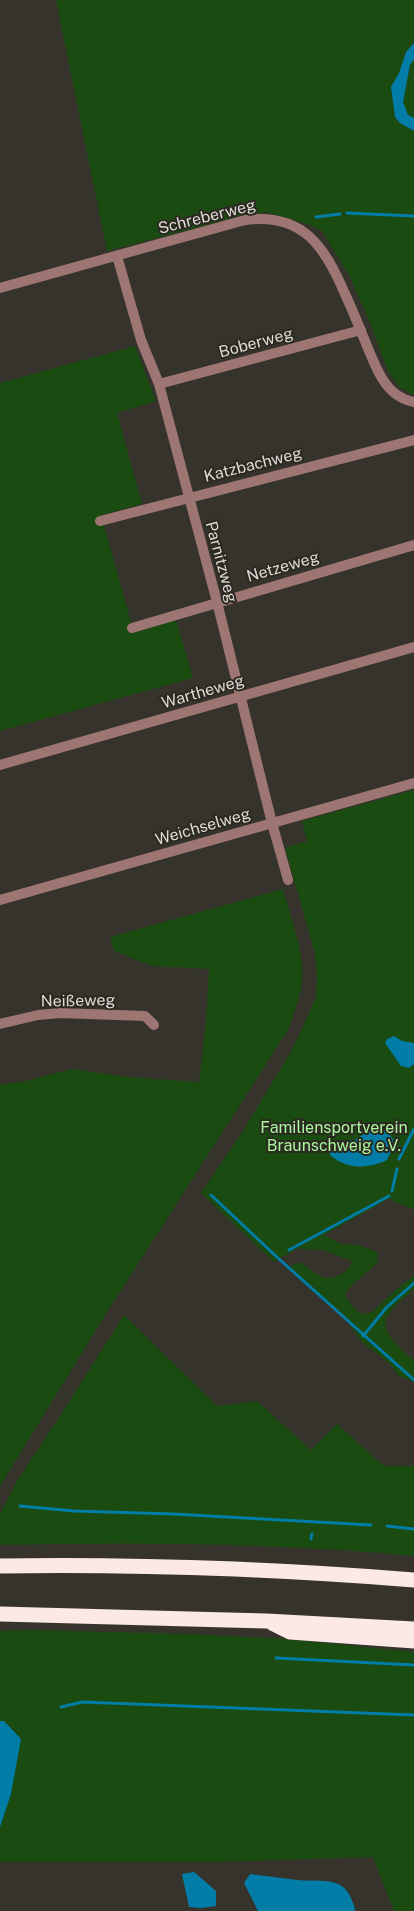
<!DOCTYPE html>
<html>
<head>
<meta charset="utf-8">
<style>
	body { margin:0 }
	canvas { display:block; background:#35332b }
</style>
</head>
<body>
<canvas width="414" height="1911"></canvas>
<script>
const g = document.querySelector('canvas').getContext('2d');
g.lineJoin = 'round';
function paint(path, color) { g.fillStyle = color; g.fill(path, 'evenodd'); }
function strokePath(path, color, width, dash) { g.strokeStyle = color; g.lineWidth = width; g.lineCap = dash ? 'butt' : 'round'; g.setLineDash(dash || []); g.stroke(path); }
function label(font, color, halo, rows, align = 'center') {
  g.font = font + ' "Public Sans",sans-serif'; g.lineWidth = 4; g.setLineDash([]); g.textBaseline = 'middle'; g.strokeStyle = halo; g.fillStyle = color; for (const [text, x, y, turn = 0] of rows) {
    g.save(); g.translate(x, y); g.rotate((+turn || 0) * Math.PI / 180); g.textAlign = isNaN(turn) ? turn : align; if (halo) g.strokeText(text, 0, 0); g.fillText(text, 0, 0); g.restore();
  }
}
const green = new Path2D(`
	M 56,0 L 414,0 L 414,43 L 406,52 L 399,73 L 391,87 L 395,117 L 400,123 L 414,131 L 414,395 L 399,387 L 387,369 L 370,323 L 350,277 L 322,231 L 310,225 L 267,212 L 234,218 L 107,251 Z
	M 414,59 L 414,118 L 408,115 L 403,102 L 410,65 Z
	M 135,346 L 156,401 L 117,413 L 142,504 L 101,515 L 134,633 L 176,620 L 193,678 L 0,731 L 0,383 Z
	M 414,790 L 414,1209 L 394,1202 L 390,1198 L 324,1235 L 341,1244 L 358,1245 L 377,1252 L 378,1261 C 368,1274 351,1282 345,1295 L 353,1307 L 361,1314 L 372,1312 L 400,1286 L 414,1276 L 414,1289 C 405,1297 393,1306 387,1317 C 378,1331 404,1352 414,1360 L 414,1382 L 399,1376 L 391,1365 L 362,1342 L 347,1321 L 291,1270 L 291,1266 L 299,1262 C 316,1270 322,1286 343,1273 C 349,1269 350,1267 352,1261 L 322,1250 L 301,1249 L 300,1247 L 274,1262 L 201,1193 L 243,1131 L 293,1048 L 316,997 L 317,977 L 315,954 L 285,848 L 307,841 L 302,821 Z
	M 283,889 C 290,916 305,953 302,981 C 300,998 294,1014 288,1030 L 109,1309 L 0,1486 L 0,1085 L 26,1081 L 72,1069 L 127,1077 L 199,1082 L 206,1021 L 209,969 L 152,966 L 114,951 L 110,937 Z
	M 124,1315 L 217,1406 L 257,1401 L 311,1450 L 337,1424 L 384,1466 L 414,1466 L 414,1556 C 277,1543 138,1542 0,1545 L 0,1514 L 17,1481 L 60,1416 Z
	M 31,1630 L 191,1634 L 285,1639 L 414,1652 L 414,1911 L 394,1911 L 373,1857 L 219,1862 L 0,1862 L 0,1631 Z`);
const water = new Path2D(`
	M 414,43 L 414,59 L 410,65 L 403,102 L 408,115 L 414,118 L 414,131 L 400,123 L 395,117 L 391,87 L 399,73 L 406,52 Z
	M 394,1036 L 402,1041 L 414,1043 L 414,1064 L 409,1068 L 401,1066 L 385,1043 L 387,1039 Z
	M 378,1129 L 387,1131 L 393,1139 L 392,1149 L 387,1160 C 369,1169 347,1170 330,1155 L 330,1145 L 332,1142 L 355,1140 L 368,1131 Z
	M 0,1721 L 4,1721 L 21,1739 L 11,1794 L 0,1827 Z
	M 194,1872 L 216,1891 L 216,1906 L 201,1908 L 189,1907 L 182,1874 Z
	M 250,1874 C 266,1876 282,1878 297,1880 C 316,1882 341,1876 350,1896 C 352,1901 355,1906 355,1911 L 258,1911 L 244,1883 Z`);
const stream = new Path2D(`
	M 347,213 L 414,216
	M 316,217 L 340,214
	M 399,1159 L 414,1129
	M 392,1191 L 397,1169
	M 211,1195 L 279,1259 L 414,1380
	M 289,1250 L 389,1196
	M 363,1336 L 387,1307 L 414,1283
	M 20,1506 L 74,1511 L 173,1514 L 371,1525
	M 387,1526 L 414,1529
	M 311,1539 L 312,1534
	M 276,1658 L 414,1665
	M 61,1707 L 82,1702 L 414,1715`);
const minor = new Path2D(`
	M 117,256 L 141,340 L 159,384 L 217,602 L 272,823 L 288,880
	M 0,288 L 245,220 C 303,212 325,247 345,294 C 353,311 360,329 367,346 C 377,370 386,397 414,402
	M 159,384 L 361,330
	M 100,521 L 414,440
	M 132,628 L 414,545
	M 0,765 L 414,647
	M 0,900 L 414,783
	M 0,1024 L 38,1015 L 60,1013 L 145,1016 L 154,1025`);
const motorway = new Path2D(`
	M 0,1566 C 138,1564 276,1569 414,1580
	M 0,1614 L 266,1621 L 414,1629
	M 272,1623 L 290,1632 L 414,1641`);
const streetNames = [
	["Schreberweg",207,217,-14],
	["Boberweg",256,343,-15],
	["Katzbachweg",253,465,-14],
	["Parnitzweg",221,562,75],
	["Netzeweg",283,567,-16],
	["Wartheweg",203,692,-16],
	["Weichselweg",203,827,-16],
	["Neißeweg",78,1001,-1]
];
const parkNames = [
	["Familiensportverein",334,1128],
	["Braunschweig e.V.",334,1146]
];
paint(green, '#1a4b10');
paint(water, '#027da7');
strokePath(stream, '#027da7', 3);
strokePath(minor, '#9d7673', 10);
strokePath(motorway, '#fce8e7', 15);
label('16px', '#dbdad4', '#2b2921', streetNames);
label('16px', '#aaf69c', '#2b2921', parkNames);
</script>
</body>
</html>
